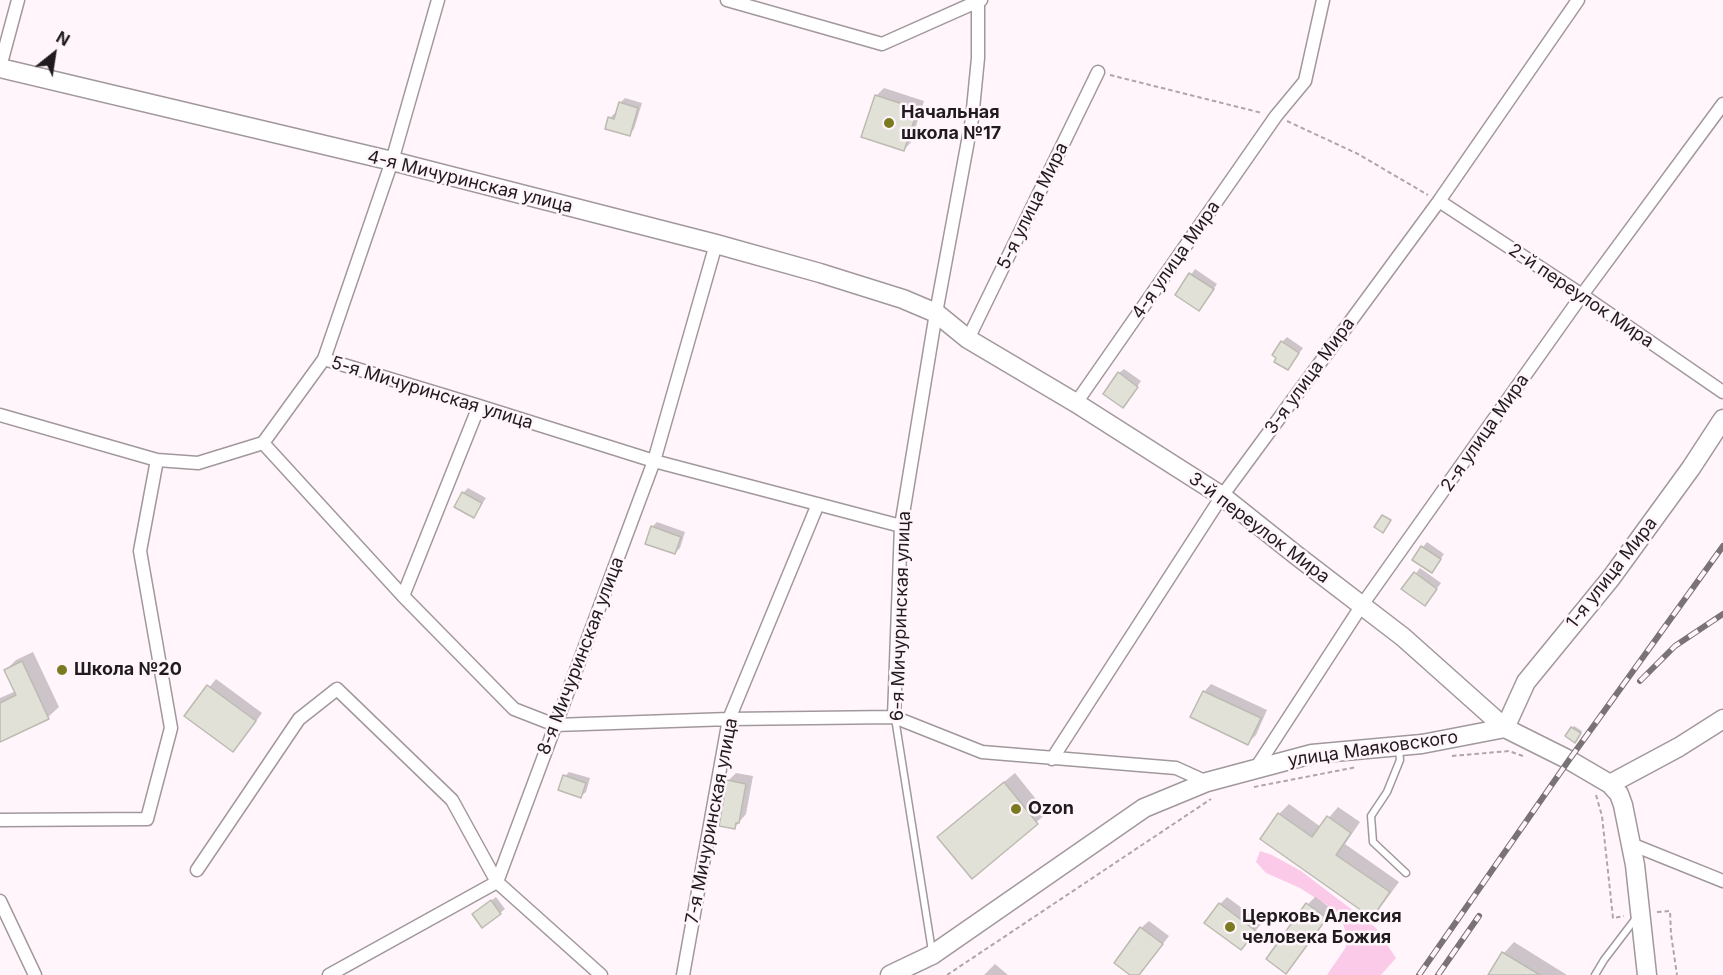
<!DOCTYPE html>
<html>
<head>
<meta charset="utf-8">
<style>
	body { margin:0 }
	#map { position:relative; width:1723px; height:975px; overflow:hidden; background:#fff5fb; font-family:Inter,sans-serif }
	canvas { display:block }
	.north { position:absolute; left:24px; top:24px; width:60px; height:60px; -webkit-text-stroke:4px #fff5fb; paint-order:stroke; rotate:30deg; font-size:16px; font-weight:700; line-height:24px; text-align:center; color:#201c1e }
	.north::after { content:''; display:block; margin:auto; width:21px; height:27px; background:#201c1e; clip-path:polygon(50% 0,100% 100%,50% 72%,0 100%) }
</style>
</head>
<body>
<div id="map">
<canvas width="1723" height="975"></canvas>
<div class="north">N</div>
</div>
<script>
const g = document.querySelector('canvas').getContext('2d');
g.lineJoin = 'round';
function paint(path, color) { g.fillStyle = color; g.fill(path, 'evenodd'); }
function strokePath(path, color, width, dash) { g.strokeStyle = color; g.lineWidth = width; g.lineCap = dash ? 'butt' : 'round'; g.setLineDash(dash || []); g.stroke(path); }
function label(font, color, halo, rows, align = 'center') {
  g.font = font + ' Inter,sans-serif'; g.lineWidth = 5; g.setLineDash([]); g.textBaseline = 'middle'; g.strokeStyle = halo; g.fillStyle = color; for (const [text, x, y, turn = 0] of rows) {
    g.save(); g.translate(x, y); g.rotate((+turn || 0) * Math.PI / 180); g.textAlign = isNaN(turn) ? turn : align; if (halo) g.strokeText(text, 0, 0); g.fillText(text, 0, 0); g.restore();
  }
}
const green = new Path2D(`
	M 1260,851 L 1272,855 L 1301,871 L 1376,928 L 1396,958 L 1381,975 L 1327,975 L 1346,947 L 1346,932 L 1339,913 L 1300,888 L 1266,873 L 1256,862 Z`);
const shadow = new Path2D(`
	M 884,88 L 924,101 L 911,142 L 904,150 L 876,96 Z
	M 625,98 L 642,103 L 634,129 L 630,134 L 610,118 L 615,113 L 617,114 L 620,103 Z
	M 1195,269 L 1217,284 L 1203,304 L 1177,295 Z
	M 1287,337 L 1303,348 L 1288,368 L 1282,342 Z
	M 1124,369 L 1141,381 L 1127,401 L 1119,373 Z
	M 468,488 L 486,498 L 474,516 L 463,493 Z
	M 657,522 L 685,532 L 680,548 L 675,553 L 652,527 Z
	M 1427,542 L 1444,554 L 1432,571 L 1423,547 Z
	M 1420,568 L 1441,583 L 1429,599 L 1404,589 Z
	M 33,652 L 59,707 L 48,717 L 0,740 L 0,698 L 16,691 L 6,670 L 16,660 Z
	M 216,679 L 262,713 L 240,743 L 186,716 Z
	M 1211,684 L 1267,710 L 1256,735 L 1248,743 L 1204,692 Z
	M 1574,726 L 1582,731 L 1577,739 L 1567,735 Z
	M 569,772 L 590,778 L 586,792 L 581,796 L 565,776 Z
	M 736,773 L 753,776 L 746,814 L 735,827 L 728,781 Z
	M 1015,773 L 1047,813 L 972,877 L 949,827 Z
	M 1289,804 L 1321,827 L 1338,807 L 1360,822 L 1345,844 L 1399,882 L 1382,905 L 1372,916 L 1279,814 Z
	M 496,897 L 505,909 L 500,913 L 474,914 Z
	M 1227,897 L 1262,923 L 1241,948 L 1220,904 Z
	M 1315,897 L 1333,910 L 1286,972 L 1308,904 Z
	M 1149,921 L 1169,936 L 1143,970 L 1138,975 L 1132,975 L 1141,928 Z
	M 1514,942 L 1567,975 L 1490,975 L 1504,953 Z
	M 995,964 L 1008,975 L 984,975 Z`);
const building = new Path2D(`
	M 875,95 L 918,109 L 904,151 L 861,137 Z
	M 619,102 L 638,108 L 630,136 L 605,129 L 608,117 L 614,119 Z
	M 1189,273 L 1214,289 L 1199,311 L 1175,295 Z
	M 1281,341 L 1299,353 L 1288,370 L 1274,362 L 1276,358 L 1272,355 Z
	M 1118,372 L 1138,387 L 1123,408 L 1103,394 Z
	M 462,492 L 482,503 L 474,518 L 454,507 Z
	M 1382,515 L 1391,520 L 1383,533 L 1374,527 Z
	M 651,526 L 681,537 L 675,554 L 645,544 Z
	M 1421,546 L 1441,559 L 1432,573 L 1412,560 Z
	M 1414,572 L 1437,589 L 1425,606 L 1401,589 Z
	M 22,661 L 49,719 L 0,742 L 0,703 L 16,695 L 4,670 Z
	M 207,685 L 256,721 L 233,752 L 184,716 Z
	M 1203,691 L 1261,718 L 1248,745 L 1190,717 Z
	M 1571,727 L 1581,733 L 1575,743 L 1565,736 Z
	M 563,775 L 586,783 L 581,798 L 558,790 Z
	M 727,780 L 746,784 L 739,823 L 736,823 L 735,829 L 719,826 Z
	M 1004,782 L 1038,824 L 972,879 L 937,837 Z
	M 1278,813 L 1312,837 L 1327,816 L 1351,833 L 1336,855 L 1390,892 L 1372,918 L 1260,839 Z
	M 491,900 L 501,914 L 482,928 L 472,914 Z
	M 1219,903 L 1256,931 L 1241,950 L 1204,923 Z
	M 1306,903 L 1327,918 L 1286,974 L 1266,959 Z
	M 1140,927 L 1163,944 L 1139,975 L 1130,975 L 1114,963 Z
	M 1502,952 L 1540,975 L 1488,975 Z`);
const path = new Path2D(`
	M 1110,75 L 1262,113
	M 1287,121 L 1358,154 L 1428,195
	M 1452,756 L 1509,751 L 1523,756
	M 1254,787 L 1357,767
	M 1596,795 L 1602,816 L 1613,918 L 1624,916
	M 1657,912 L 1670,911 L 1671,934 L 1677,975
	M 947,975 L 1211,799`);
const lane = new Path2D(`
	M 895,718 L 932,951
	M 1399,749 L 1400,760 L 1387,792 L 1371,816 L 1373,842 L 1406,873
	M 1595,975 L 1604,960 L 1636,918`);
const street = new Path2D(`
	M 727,0 L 882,44 L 981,0
	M 0,67 L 18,0
	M 1439,201 L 1582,295 L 1723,392
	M 968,339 L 1098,72
	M 324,359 L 479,406 L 654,461 L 901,526
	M 1076,403 L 1276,116 L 1305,81 L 1323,0
	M 0,415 L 157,460 L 198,463 L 263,443 L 324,359 L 392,161 L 438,0
	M 263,443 L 403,596 L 514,709 L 555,725 L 729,719 L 894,717 L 982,752 L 1176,768 L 1207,782
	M 403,596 L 479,406
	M 894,717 L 901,526 L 936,313 L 972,119 L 978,58 L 978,0
	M 1052,759 L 1222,496 L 1439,201 L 1578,0
	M 1256,768 L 1362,605 L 1582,295 L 1723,104
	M 0,820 L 147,819 L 171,728 L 140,551 L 157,460
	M 1631,844 L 1723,881
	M 197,870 L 299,719 L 337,689 L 452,800 L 497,882 L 601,975
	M 0,901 L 35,975
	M 329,975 L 497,882 L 654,461 L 716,244
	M 683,975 L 729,719 L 818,504`);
const secondary = new Path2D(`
	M 0,68 L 392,161 L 716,244 L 820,273 L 903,299 L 936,313 L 968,339 L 1076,403 L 1222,496 L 1296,555 L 1403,637 L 1505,728 L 1526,682 L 1611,578 L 1691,468 L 1723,419
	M 1610,784 L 1679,747 L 1723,719
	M 890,975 L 932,955 L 1144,808 L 1207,782 L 1312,754 L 1422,744 L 1505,728 L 1569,760 L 1610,784 L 1619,794 L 1623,805 L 1635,865 L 1647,975`);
const rail = new Path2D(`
	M 1640,681 L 1675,646 L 1723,614
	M 1419,975 L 1569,760 L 1723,546
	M 1438,975 L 1479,916`);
const markers = [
	[889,123,6,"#7b7a21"],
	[62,670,6,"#7b7a21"],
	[1016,809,6,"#7b7a21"],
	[1230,927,6,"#7b7a21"]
];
const poiNames = [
	["Начальная",901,113],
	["школа №17",901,134],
	["Школа №20",74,670],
	["Ozon",1028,809],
	["Церковь Алексия",1242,917],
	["человека Божия",1242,938]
];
const streetNames = [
	["4-я Мичуринская улица",470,182,14],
	["5-я улица Мира",1033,206,-64],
	["4-я улица Мира",1176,260,-55],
	["2-й переулок Мира",1581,296,34],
	["3-я улица Мира",1310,376,-54],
	["5-я Мичуринская улица",432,393,17],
	["2-я улица Мира",1485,433,-55],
	["3-й переулок Мира",1259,528,37],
	["1-я улица Мира",1612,573,-52],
	["6-я Мичуринская улица",901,616,-88],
	["8-я Мичуринская улица",581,656,-69],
	["улица Маяковского",1373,749,-8],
	["7-я Мичуринская улица",712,821,-79]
];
paint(green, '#fbcae9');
paint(shadow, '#0003');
paint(building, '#e1e1d8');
strokePath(building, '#bbbbb2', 1.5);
strokePath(lane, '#a1989d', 9);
strokePath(street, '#a1989d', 15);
strokePath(secondary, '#a1989d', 21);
strokePath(path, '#aea6ab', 2, [4.5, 3]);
strokePath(lane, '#fff', 6);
strokePath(street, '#fff', 12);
strokePath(secondary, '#fff', 18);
strokePath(rail, '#797276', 6);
strokePath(rail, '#fff5fb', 4, [11]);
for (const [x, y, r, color] of markers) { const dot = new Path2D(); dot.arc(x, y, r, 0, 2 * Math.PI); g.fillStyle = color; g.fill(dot); strokePath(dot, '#fff5fb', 2); }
label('bold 18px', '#201c1e', '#fff5fb', poiNames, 'left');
label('18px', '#201c1e', '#fff5fb', streetNames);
</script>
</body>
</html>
